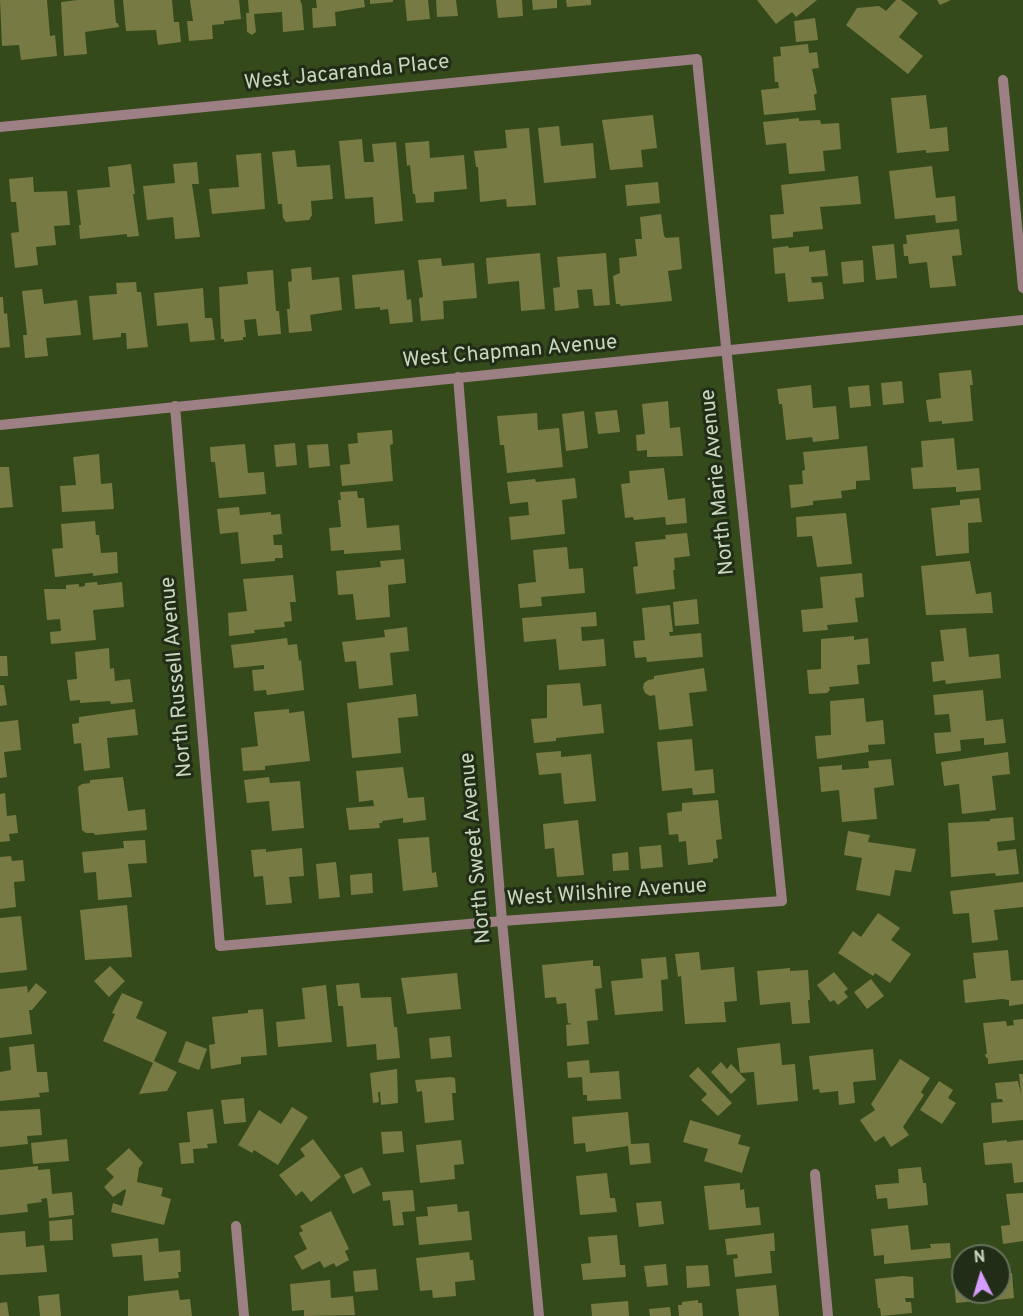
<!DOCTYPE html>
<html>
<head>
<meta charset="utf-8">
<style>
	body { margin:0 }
	#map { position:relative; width:1023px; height:1316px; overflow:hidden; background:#344a1b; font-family:Overpass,sans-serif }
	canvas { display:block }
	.north { position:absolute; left:951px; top:1244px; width:60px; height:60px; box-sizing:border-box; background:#222d18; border:2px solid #65715a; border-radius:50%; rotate:355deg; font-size:16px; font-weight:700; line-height:24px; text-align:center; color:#c9d7bd }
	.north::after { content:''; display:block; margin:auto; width:21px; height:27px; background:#d49cfc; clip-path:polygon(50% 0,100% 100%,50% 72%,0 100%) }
</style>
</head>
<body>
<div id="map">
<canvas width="1023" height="1316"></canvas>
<div class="north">N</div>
</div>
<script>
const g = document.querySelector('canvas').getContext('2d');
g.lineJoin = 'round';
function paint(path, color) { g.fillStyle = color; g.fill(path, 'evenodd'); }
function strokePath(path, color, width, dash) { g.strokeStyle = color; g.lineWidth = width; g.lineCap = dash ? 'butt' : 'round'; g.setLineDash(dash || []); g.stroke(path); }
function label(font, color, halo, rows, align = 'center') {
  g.font = font + ' Overpass,sans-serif'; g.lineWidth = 6; g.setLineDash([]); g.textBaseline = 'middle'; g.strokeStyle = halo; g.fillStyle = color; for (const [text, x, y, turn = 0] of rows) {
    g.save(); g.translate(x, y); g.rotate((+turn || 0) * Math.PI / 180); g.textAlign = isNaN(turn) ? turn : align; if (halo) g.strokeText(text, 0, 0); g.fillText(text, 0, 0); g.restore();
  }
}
const building = new Path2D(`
	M 0,0 L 47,0 L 50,36 L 55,35 L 57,56 L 21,60 L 19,45 L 2,46 Z
	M 78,0 L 114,0 L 116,23 L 118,23 L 119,27 L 85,32 L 87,54 L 64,56 L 61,2 Z
	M 123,0 L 172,0 L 174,22 L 179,22 L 181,42 L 158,45 L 156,30 L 126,31 Z
	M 190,0 L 239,0 L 241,19 L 224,21 L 224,24 L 212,25 L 213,39 L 189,41 L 187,21 L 193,21 Z
	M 248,0 L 300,0 L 302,5 L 304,30 L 283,32 L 282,12 L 254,14 L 256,32 L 252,35 L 247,32 L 246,13 L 249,13 Z
	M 316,0 L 364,0 L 365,7 L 335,12 L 336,26 L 313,28 L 312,8 L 317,8 Z
	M 370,0 L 393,0 L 393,2 L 370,4 Z
	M 405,0 L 428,0 L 430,19 L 407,21 Z
	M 436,0 L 456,0 L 458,16 L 437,17 Z
	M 496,0 L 522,0 L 523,16 L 498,18 Z
	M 532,0 L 557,0 L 557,8 L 533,10 Z
	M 566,0 L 591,0 L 591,5 L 567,7 Z
	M 757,0 L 817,0 L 796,17 L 792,12 L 776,24 Z
	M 896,0 L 901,0 L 918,13 L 899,37 L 923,56 L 908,74 L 846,25 L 857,8 L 879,6 L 886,11 Z
	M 937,0 L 951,0 L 940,5 Z
	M 815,18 L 818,40 L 796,42 L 794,21 Z
	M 808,44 L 809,53 L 817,52 L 819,68 L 812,69 L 817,93 L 814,95 L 816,110 L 764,115 L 761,90 L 779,88 L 778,82 L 775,82 L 773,57 L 781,56 L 780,47 Z
	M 926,95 L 930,129 L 947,127 L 949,151 L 926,153 L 926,150 L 897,153 L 891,98 Z
	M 653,115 L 657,148 L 641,150 L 643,167 L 610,170 L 602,120 Z
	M 799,118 L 799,121 L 820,120 L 821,124 L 839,123 L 841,149 L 823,151 L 825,171 L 789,174 L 786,143 L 766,145 L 763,122 Z
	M 559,126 L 561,146 L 593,143 L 596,178 L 544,183 L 538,128 Z
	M 529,128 L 536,205 L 507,207 L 506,199 L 480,202 L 478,167 L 476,167 L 474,151 L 507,148 L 505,130 Z
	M 362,139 L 364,162 L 374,162 L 372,144 L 396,142 L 403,221 L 375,224 L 373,197 L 345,199 L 339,141 Z
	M 429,141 L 430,158 L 464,155 L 467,189 L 434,192 L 434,202 L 416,203 L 415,194 L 413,194 L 410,165 L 407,166 L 405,143 Z
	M 295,150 L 297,167 L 330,165 L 333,199 L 311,201 L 312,215 L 309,220 L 286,222 L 283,218 L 282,204 L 278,204 L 272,152 Z
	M 261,153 L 265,209 L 212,214 L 209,189 L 239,187 L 236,155 Z
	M 197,162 L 199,184 L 192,184 L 200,237 L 175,239 L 173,217 L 147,220 L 143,186 L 175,183 L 173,164 Z
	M 131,164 L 135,194 L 133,194 L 139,236 L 127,237 L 127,234 L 80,239 L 79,225 L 81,225 L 77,190 L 110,187 L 108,167 Z
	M 932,166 L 936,198 L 955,196 L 957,221 L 936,223 L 935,215 L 895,219 L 889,171 Z
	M 858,176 L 861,204 L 820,207 L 823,229 L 793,232 L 793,237 L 772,239 L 770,215 L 784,214 L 781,185 Z
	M 33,177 L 34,192 L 67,191 L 70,225 L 54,226 L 56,245 L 36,247 L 38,265 L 15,268 L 11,233 L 19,232 L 16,202 L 11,202 L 9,179 Z
	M 658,182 L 660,203 L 627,206 L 625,185 Z
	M 661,214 L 664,236 L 666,238 L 679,237 L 682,269 L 668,271 L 672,301 L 620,306 L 620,304 L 616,304 L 613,276 L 620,273 L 619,258 L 637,256 L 635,239 L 642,239 L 640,217 Z
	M 959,229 L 962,255 L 952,256 L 956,286 L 930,288 L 927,262 L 909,264 L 908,256 L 904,256 L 903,244 L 907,244 L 906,235 Z
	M 894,244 L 897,278 L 876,280 L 872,246 Z
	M 788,246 L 789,248 L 809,246 L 809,252 L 825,250 L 828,276 L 811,277 L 812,283 L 822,282 L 824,299 L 788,302 L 785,273 L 775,274 L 773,248 Z
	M 540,253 L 545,309 L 521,311 L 519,281 L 488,284 L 486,258 Z
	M 606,253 L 610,305 L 594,306 L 592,289 L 577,290 L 579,308 L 555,311 L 553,288 L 560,287 L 557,257 Z
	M 441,258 L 442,266 L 474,263 L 477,298 L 443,301 L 444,319 L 421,321 L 419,298 L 423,297 L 418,260 Z
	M 863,260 L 864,282 L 843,284 L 841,262 Z
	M 311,267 L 312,280 L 339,277 L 342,310 L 310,315 L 312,331 L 289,333 L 287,309 L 290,309 L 288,282 L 292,281 L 291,269 Z
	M 273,270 L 276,311 L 279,311 L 281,334 L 258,336 L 256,319 L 244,320 L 246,337 L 243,337 L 243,340 L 224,342 L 224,339 L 221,339 L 219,287 L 248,284 L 247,272 Z
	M 404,270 L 407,300 L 411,299 L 413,322 L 390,324 L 388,309 L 380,310 L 380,307 L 355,309 L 352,275 Z
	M 136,282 L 137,292 L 141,292 L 148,347 L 127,349 L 126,333 L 121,333 L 121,337 L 93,340 L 89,296 L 117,294 L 116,283 Z
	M 203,288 L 205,318 L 212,318 L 215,340 L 190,342 L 188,323 L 157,326 L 154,293 Z
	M 42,289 L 44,304 L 77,300 L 81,335 L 46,338 L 48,356 L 25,358 L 23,335 L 27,335 L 22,291 Z
	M 0,297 L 3,297 L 4,314 L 7,313 L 10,347 L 0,348 Z
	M 971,370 L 973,385 L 970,385 L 973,421 L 942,424 L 942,421 L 929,422 L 926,400 L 941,398 L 939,373 Z
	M 902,381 L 904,403 L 883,405 L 881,383 Z
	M 811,385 L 813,408 L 836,406 L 839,439 L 813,442 L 812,437 L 786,440 L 782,404 L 779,404 L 777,389 Z
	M 869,385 L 871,406 L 850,408 L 848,387 Z
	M 668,401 L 670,428 L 680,427 L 683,456 L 647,457 L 647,450 L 637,451 L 636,435 L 645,434 L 642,404 Z
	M 617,410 L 620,432 L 598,434 L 595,412 Z
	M 584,411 L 588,448 L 566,451 L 562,414 Z
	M 537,413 L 538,430 L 559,428 L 563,467 L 507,473 L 504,445 L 500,445 L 497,416 Z
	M 392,430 L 393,444 L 390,445 L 393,481 L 342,486 L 340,465 L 350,464 L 348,444 L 358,443 L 357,433 Z
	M 954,438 L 957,470 L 979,468 L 981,490 L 956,492 L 956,487 L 913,489 L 911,468 L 923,467 L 921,441 Z
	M 295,443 L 297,465 L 276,467 L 274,445 Z
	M 245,444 L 248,473 L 264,472 L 266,494 L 219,498 L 215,462 L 211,462 L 210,447 Z
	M 328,444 L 330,466 L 309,468 L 307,445 Z
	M 867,446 L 870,480 L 856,481 L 856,489 L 841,491 L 842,498 L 813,501 L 813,505 L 791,508 L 789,485 L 803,484 L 802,471 L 805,470 L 803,452 Z
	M 99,454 L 101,484 L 112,483 L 114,509 L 62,512 L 60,486 L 76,485 L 73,457 Z
	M 0,467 L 9,467 L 13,507 L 0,508 Z
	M 664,468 L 668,500 L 685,498 L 687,523 L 666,525 L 665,517 L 634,520 L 633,517 L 625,518 L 621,484 L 630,483 L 629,471 Z
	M 575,478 L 577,498 L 562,500 L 565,534 L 511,540 L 509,517 L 529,515 L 528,502 L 510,504 L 507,482 L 535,479 L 536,482 Z
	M 357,491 L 358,498 L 364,498 L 367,528 L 399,525 L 401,550 L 344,554 L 344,550 L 331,551 L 329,528 L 341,527 L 338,500 L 341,500 L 340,492 Z
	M 979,498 L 982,522 L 968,523 L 969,553 L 936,556 L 931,508 L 960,505 L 960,500 Z
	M 239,507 L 240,515 L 271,512 L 271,515 L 280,514 L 282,534 L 273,535 L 274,545 L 282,545 L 283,558 L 275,558 L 275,561 L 241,564 L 238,532 L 220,534 L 217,509 Z
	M 846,513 L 852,564 L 817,567 L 812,536 L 797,537 L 796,517 Z
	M 95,521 L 96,535 L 99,535 L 101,553 L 117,552 L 118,573 L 93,576 L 93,573 L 55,577 L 52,549 L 63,548 L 61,524 Z
	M 687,533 L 690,556 L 674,558 L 675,570 L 673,570 L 675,589 L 636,594 L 633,567 L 638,566 L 635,542 L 666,539 L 665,535 Z
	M 567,547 L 569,569 L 583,568 L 585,593 L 541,597 L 542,606 L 520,608 L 518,584 L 536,582 L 533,550 Z
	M 404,559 L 406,583 L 388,585 L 390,617 L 356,620 L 353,594 L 338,595 L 336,571 L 381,567 L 380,561 Z
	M 970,561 L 976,594 L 991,592 L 993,613 L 926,615 L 921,566 Z
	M 862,573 L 864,597 L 855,598 L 858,622 L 827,625 L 828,630 L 803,632 L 801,610 L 823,608 L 820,577 Z
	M 293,575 L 296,602 L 290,602 L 292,621 L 284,622 L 285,627 L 254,630 L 255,633 L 229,636 L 228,613 L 247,611 L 243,579 Z
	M 97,582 L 98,585 L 122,582 L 124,607 L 93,610 L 96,640 L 51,644 L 50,632 L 61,631 L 60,619 L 47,620 L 44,589 L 66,589 L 66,585 L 79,584 L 79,587 L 85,586 L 85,583 Z
	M 697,599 L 699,624 L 675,626 L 673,602 Z
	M 670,605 L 673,632 L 669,632 L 670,636 L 701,633 L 703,657 L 647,662 L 646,657 L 635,658 L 633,641 L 645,640 L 642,608 Z
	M 596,612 L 597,626 L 581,627 L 582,641 L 604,639 L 606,666 L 559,670 L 556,639 L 524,642 L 522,618 Z
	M 407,627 L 409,651 L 390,653 L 393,685 L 359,689 L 356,661 L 345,662 L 342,642 L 385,637 L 384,630 Z
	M 966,628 L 969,657 L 999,654 L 1001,678 L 946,684 L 945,680 L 933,682 L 931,662 L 944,661 L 940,630 Z
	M 854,636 L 854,640 L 868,638 L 870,664 L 857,665 L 859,684 L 829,687 L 830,690 L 827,693 L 809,694 L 807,670 L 821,669 L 821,639 Z
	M 287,638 L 288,645 L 297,644 L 299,661 L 301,660 L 304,690 L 267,695 L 266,690 L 254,691 L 252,670 L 264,669 L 264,665 L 234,668 L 231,645 Z
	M 109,648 L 110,669 L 114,668 L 115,681 L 130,679 L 133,702 L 111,704 L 110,701 L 80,703 L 80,700 L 70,701 L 67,680 L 77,679 L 75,652 Z
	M 0,656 L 7,656 L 8,676 L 0,676 Z
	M 704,668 L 707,691 L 689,693 L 693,726 L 659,730 L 655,695 L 650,696 L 645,693 L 643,688 L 644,683 L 648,680 L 654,679 L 654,676 Z
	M 580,683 L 583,706 L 601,704 L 604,733 L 556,738 L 556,741 L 534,743 L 531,719 L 547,718 L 547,685 Z
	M 0,685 L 4,685 L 7,705 L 0,706 Z
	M 983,690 L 986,721 L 1003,719 L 1006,743 L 984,745 L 984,738 L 960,740 L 961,751 L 936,754 L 934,733 L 951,732 L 949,714 L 935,715 L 933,695 Z
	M 416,694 L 418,716 L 398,718 L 401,753 L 352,758 L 347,703 Z
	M 864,698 L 866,722 L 883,720 L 885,744 L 868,745 L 869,752 L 817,759 L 815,736 L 831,735 L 830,701 Z
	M 135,709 L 138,735 L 107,738 L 110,768 L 84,771 L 81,743 L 74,744 L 72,724 L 79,723 L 79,717 Z
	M 289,709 L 289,713 L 304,711 L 310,761 L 265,766 L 265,770 L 243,771 L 241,748 L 258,746 L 254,712 Z
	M 18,720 L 21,750 L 4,752 L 7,777 L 0,778 L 0,722 Z
	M 692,739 L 695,771 L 713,769 L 715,793 L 693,795 L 692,788 L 662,791 L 657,742 Z
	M 561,751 L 561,757 L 591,754 L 596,801 L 564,804 L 561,773 L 539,775 L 536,753 Z
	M 1008,752 L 1010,774 L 992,776 L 996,810 L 962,814 L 959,784 L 944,786 L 941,762 Z
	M 891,759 L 894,785 L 874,788 L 877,819 L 842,822 L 839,790 L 821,792 L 819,767 L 842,765 L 842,770 L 869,768 L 868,761 Z
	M 403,767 L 408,798 L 424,797 L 426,820 L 403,823 L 403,818 L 382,821 L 382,823 L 379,823 L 380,828 L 349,830 L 346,808 L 374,806 L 373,800 L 359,802 L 356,771 Z
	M 123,777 L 128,811 L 145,809 L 147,830 L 95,835 L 94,833 L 86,833 L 82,830 L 78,787 L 82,784 L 90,783 L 90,780 Z
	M 269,777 L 270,783 L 300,781 L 304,828 L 272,831 L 269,801 L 247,803 L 244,780 Z
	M 5,793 L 7,816 L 16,815 L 18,833 L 9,834 L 10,841 L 0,842 L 0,794 Z
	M 718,800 L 722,839 L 716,840 L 718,858 L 713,859 L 713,862 L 688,865 L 686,841 L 679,842 L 678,834 L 669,835 L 667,813 L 682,811 L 682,803 Z
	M 1013,817 L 1015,840 L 997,842 L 998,851 L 1016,849 L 1019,874 L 996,876 L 995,873 L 951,877 L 948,823 L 990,821 L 990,819 Z
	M 578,820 L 584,875 L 557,877 L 554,848 L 545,849 L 543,824 Z
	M 848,831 L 870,835 L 868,842 L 916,849 L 911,872 L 895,870 L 890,896 L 856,890 L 862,858 L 844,855 Z
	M 429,837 L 432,873 L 436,872 L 438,887 L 403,891 L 398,839 Z
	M 145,840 L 147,863 L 128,864 L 132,897 L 98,900 L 96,872 L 84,873 L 82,852 L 124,848 L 123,841 Z
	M 661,845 L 663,867 L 641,869 L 639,847 Z
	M 302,848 L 304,876 L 289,877 L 292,903 L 266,905 L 263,876 L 254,877 L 251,850 L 266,849 L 266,852 Z
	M 628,852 L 629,870 L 613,871 L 612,854 Z
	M 11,856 L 12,861 L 23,860 L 25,881 L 14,882 L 16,907 L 0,909 L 0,857 Z
	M 336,862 L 340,897 L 319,899 L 316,864 Z
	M 372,873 L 373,893 L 351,895 L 350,875 Z
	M 1023,882 L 1023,907 L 994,910 L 998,940 L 972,943 L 969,913 L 953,914 L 950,891 Z
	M 127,905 L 132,957 L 85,960 L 80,910 Z
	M 878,913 L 900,928 L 891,940 L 911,954 L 890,983 L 875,973 L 873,976 L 838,953 L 853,931 L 861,937 Z
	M 21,916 L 27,970 L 0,973 L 0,918 Z
	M 1008,950 L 1011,981 L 1023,980 L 1023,1004 L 1009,1006 L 1009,1000 L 1002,999 L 965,1003 L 963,980 L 976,978 L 973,953 Z
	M 699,952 L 701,970 L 734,967 L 737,1001 L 724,1002 L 726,1022 L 685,1024 L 681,976 L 678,977 L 675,954 Z
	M 666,957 L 668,979 L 661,980 L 663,1011 L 615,1015 L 611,981 L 643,978 L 641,959 Z
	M 593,960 L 593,966 L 600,966 L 602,988 L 595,989 L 598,1020 L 587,1021 L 589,1044 L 567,1046 L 566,1025 L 572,1024 L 568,1023 L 566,1003 L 557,1004 L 556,997 L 545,998 L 542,965 Z
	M 110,966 L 125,981 L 109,997 L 94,981 Z
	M 790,968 L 790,971 L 808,970 L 810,1000 L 808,1000 L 810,1023 L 792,1024 L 790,1002 L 760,1005 L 757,971 Z
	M 834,972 L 848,989 L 844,992 L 848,997 L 838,1005 L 834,1000 L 830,1002 L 817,985 Z
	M 457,973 L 461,1009 L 407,1014 L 401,978 Z
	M 871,979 L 884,996 L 867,1009 L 854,992 Z
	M 36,983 L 47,992 L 32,1010 L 29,1010 L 32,1034 L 0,1038 L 0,989 L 27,986 L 28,993 Z
	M 359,983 L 361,998 L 391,997 L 394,1027 L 397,1027 L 400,1058 L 377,1060 L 376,1044 L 347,1047 L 343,1006 L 338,1006 L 336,985 Z
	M 326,985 L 332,1042 L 278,1047 L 276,1022 L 305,1019 L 302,988 Z
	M 122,993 L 143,1002 L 136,1018 L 167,1032 L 154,1061 L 177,1072 L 167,1091 L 139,1094 L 153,1063 L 103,1041 L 115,1014 L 112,1013 Z
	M 263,1009 L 267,1055 L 241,1057 L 241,1064 L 211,1069 L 209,1045 L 215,1044 L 212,1017 L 248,1013 L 248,1010 Z
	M 1023,1019 L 1023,1060 L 988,1064 L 988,1058 L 986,1058 L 985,1054 L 987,1054 L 983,1023 L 1006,1021 L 1007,1026 L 1014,1025 L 1013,1020 Z
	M 450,1036 L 452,1057 L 431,1059 L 429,1038 Z
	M 186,1041 L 207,1049 L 199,1070 L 178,1062 Z
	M 780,1043 L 782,1065 L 795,1064 L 798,1101 L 757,1105 L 754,1072 L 740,1073 L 737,1048 Z
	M 34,1044 L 37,1072 L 47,1072 L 49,1092 L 39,1093 L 40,1097 L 0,1101 L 0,1072 L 11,1070 L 9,1047 Z
	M 873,1049 L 876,1080 L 853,1082 L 855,1103 L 839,1105 L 838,1091 L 820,1093 L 819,1089 L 813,1090 L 809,1056 Z
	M 900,1059 L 930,1078 L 921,1092 L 924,1095 L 903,1127 L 909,1135 L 891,1147 L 884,1136 L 875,1142 L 860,1120 L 875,1110 L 871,1104 Z
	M 589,1060 L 590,1073 L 619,1071 L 621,1099 L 587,1101 L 587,1095 L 583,1095 L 582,1077 L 568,1078 L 567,1062 Z
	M 721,1062 L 727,1069 L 731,1064 L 746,1080 L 731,1094 L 711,1072 Z
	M 698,1067 L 732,1103 L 718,1116 L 701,1100 L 707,1094 L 689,1076 Z
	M 397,1069 L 398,1103 L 381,1105 L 380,1092 L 378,1092 L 379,1102 L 373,1103 L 370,1073 Z
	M 1019,1074 L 1023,1074 L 1023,1120 L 992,1123 L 991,1103 L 1003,1102 L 1002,1099 L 997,1099 L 995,1083 L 1018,1081 L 1021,1094 Z
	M 450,1077 L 455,1078 L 456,1093 L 452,1093 L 454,1120 L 425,1123 L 422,1091 L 417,1092 L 415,1080 Z
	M 939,1081 L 953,1090 L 948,1098 L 956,1103 L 942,1124 L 920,1110 Z
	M 244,1098 L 246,1122 L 224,1124 L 221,1100 Z
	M 292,1107 L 308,1117 L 278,1165 L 254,1150 L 252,1153 L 238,1145 L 259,1110 L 281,1124 Z
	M 40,1109 L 42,1135 L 27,1136 L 28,1144 L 0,1147 L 0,1111 Z
	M 213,1109 L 217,1143 L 207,1144 L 208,1148 L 193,1149 L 194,1163 L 181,1164 L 179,1143 L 190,1142 L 187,1112 Z
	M 628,1112 L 631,1144 L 649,1143 L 651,1163 L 630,1165 L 628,1146 L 586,1152 L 585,1143 L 574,1144 L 572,1117 Z
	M 690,1120 L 741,1135 L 738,1144 L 750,1147 L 742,1173 L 704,1161 L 708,1149 L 683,1142 Z
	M 402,1131 L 404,1152 L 383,1154 L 381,1132 Z
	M 67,1139 L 69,1161 L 33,1164 L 31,1143 Z
	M 313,1139 L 341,1177 L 311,1202 L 302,1191 L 296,1196 L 279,1175 L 305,1156 L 300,1149 Z
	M 461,1140 L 464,1164 L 454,1165 L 455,1179 L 420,1183 L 416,1145 Z
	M 1007,1140 L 1007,1142 L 1023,1140 L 1023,1182 L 1014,1183 L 1012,1163 L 985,1165 L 983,1143 Z
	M 129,1148 L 143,1163 L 139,1168 L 137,1182 L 163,1188 L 161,1196 L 171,1199 L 164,1225 L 111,1212 L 113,1203 L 122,1206 L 126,1191 L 125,1189 L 113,1197 L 104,1187 L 114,1177 L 106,1169 Z
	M 38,1166 L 38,1170 L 50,1169 L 52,1194 L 72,1192 L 74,1215 L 49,1218 L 47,1198 L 41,1199 L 42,1202 L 27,1204 L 28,1212 L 0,1215 L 0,1170 Z
	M 362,1167 L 371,1185 L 353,1194 L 344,1175 Z
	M 921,1167 L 923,1183 L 926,1183 L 928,1205 L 888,1209 L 887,1198 L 877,1199 L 875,1185 L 899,1183 L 898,1169 Z
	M 607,1173 L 610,1198 L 615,1198 L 617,1212 L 580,1215 L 576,1176 Z
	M 740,1183 L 740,1190 L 744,1189 L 746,1208 L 759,1207 L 761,1225 L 709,1230 L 704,1186 Z
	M 413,1190 L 415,1211 L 402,1212 L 404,1225 L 393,1226 L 390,1200 L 383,1201 L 382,1192 Z
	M 1023,1193 L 1023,1241 L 1003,1244 L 1001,1226 L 1010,1225 L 1006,1194 Z
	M 661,1201 L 664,1224 L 639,1227 L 636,1203 Z
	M 457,1204 L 458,1212 L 469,1211 L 472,1240 L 419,1245 L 416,1217 L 428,1216 L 427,1207 Z
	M 331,1211 L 349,1249 L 345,1251 L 349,1260 L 336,1267 L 334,1263 L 324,1268 L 320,1261 L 302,1270 L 294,1256 L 307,1249 L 299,1233 L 303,1231 L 300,1226 Z
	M 72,1219 L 73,1240 L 50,1241 L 49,1221 Z
	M 908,1225 L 911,1250 L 931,1248 L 930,1244 L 950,1243 L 951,1258 L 884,1264 L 884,1255 L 874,1256 L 871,1229 Z
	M 25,1231 L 26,1247 L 44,1245 L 47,1272 L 0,1275 L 0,1233 Z
	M 774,1233 L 775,1251 L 770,1251 L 772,1273 L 735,1277 L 733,1259 L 738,1258 L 737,1254 L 727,1255 L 725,1239 Z
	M 617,1235 L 620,1265 L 625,1265 L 626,1277 L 583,1280 L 581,1264 L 591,1263 L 588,1237 Z
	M 158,1238 L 159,1252 L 180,1250 L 181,1272 L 178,1272 L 179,1278 L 144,1281 L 142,1255 L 113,1257 L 111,1244 Z
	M 469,1252 L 470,1260 L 473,1260 L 475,1280 L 455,1282 L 456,1296 L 433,1298 L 432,1290 L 420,1291 L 416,1258 Z
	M 666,1264 L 668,1285 L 647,1287 L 644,1266 Z
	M 708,1265 L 710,1286 L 687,1288 L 686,1266 Z
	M 376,1269 L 378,1290 L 355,1292 L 353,1271 Z
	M 1012,1273 L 1014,1298 L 980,1302 L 979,1292 L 999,1292 L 999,1274 Z
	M 903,1276 L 913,1277 L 914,1298 L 905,1298 L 906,1302 L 911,1302 L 912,1313 L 881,1316 L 880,1308 L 878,1308 L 875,1279 Z
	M 330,1280 L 331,1298 L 353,1296 L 355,1315 L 304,1316 L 304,1310 L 292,1311 L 290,1284 Z
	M 954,1280 L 963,1280 L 963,1292 L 976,1292 L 976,1301 L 956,1303 Z
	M 776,1285 L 779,1316 L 739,1316 L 736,1289 Z
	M 178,1290 L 180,1300 L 190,1299 L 192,1316 L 128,1316 L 128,1296 Z
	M 59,1294 L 61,1316 L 40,1316 L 38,1296 Z
	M 698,1300 L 698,1303 L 702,1303 L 703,1316 L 679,1316 L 678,1305 L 682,1305 L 682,1302 Z
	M 628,1301 L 629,1316 L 592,1316 L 591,1304 Z
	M 7,1302 L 9,1316 L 0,1316 L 0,1303 Z
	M 670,1307 L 671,1316 L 650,1316 L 649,1309 Z`);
const minor = new Path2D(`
	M 1003,80 L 1023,288
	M 0,127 L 697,59 L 782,901 L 502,921 L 220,946 L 175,406
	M 458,377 L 502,921 L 539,1316
	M 0,425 L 1023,320
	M 815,1174 L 828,1316
	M 236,1226 L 244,1316`);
const streetNames = [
	["West Jacaranda Place",347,74,-6],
	["West Chapman Avenue",510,353,-5],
	["North Marie Avenue",719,482,-96],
	["North Russell Avenue",178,677,-95],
	["North Sweet Avenue",477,848,-95],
	["West Wilshire Avenue",607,894,-4]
];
paint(building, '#787a43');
strokePath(minor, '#9c8084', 10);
label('21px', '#c9d7bd', '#222d18', streetNames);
</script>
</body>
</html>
